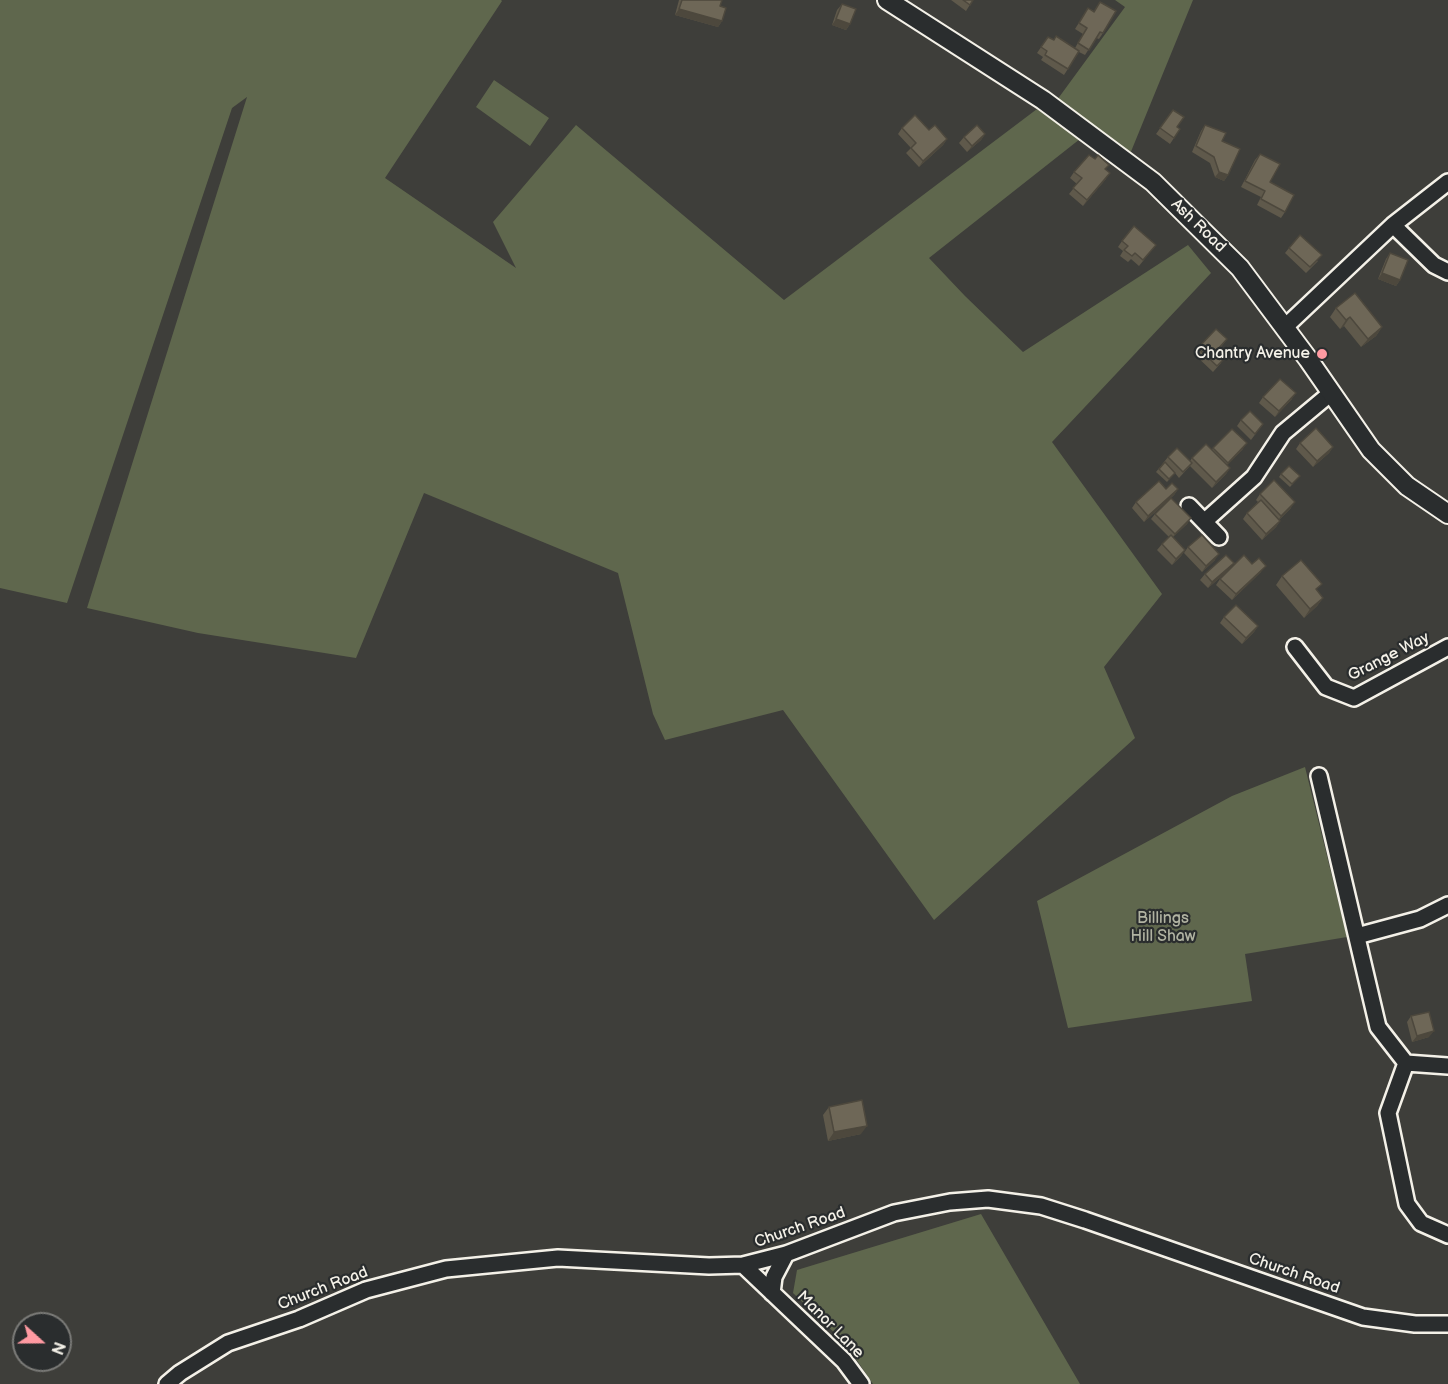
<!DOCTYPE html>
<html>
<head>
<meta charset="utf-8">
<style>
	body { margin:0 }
	#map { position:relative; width:1448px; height:1384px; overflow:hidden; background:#3e3e3a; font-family:"Balsamiq Sans",sans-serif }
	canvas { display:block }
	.north { position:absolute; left:12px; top:1312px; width:60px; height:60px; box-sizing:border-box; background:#2a2d2e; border:2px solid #7b7b78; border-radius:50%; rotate:111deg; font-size:16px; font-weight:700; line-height:24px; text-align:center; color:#f4f1e8 }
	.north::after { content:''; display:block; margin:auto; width:21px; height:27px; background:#ff9aa2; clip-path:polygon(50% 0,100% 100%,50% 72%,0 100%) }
</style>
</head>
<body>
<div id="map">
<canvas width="1448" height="1384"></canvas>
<div class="north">N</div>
</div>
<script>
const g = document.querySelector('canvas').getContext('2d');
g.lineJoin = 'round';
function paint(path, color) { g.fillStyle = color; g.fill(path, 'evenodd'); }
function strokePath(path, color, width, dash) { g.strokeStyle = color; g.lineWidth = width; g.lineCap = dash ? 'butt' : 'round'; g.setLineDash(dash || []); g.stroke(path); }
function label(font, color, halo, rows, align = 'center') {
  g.font = font + ' "Balsamiq Sans",sans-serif'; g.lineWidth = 4.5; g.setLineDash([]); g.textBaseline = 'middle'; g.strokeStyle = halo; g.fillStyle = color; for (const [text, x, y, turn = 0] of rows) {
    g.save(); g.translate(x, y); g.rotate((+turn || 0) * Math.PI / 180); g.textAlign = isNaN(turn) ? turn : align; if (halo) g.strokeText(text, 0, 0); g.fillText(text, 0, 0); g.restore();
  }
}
const green = new Path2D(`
	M 0,0 L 501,0 L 502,1 L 385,178 L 516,268 L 493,222 L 576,125 L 784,300 L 1037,109 L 1080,139 L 929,258 L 965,296 L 1023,352 L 1188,245 L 1211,273 L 1052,442 L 1162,594 L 1104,667 L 1135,738 L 934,920 L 783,710 L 665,740 L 653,714 L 618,573 L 424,493 L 356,658 L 198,633 L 87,608 L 247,97 L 232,108 L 67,603 L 0,588 Z
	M 1115,0 L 1193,0 L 1130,154 L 1057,100 L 1125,7 Z
	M 494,80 L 549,118 L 530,146 L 476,107 Z
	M 1305,767 L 1347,937 L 1245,954 L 1252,1001 L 1068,1028 L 1037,901 L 1232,796 Z
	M 981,1214 L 1080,1384 L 873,1384 L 845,1343 L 793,1293 L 797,1270 Z`);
const minor = new Path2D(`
	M 1393,225 L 1434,265 L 1448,272
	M 1285,327 L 1393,225 L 1448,182
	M 1189,506 L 1219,537
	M 1205,521 L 1254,477 L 1283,433 L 1331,393
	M 1295,647 L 1326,687 L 1354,698 L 1448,647
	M 1319,776 L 1378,1027 L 1406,1063 L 1448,1066
	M 1357,936 L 1420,919 L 1448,905
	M 1406,1063 L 1388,1113 L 1407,1204 L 1421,1223 L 1448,1235
	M 743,1265 L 844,1361 L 861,1384
	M 772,1293 L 774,1277 L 786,1254
	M 167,1384 L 180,1373 L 228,1343 L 299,1319 L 366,1290 L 446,1269 L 558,1258 L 709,1266 L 743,1265 L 786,1254 L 894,1213 L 950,1202 L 988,1199 L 1041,1206 L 1085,1220 L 1363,1317 L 1415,1324 L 1448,1324`);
const tertiary = new Path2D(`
	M 887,0 L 1043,100 L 1153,182 L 1240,268 L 1308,359 L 1371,450 L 1407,486 L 1448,514`);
const wall = new Path2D(`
	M 679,0 L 722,0 L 720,6 L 722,21 L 718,27 L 675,15 Z
	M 951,0 L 973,0 L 966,11 Z
	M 1100,2 L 1103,33 L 1099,39 L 1096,38 L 1085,55 L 1079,52 L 1064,75 L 1041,60 L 1043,57 L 1037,53 L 1048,37 L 1054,40 L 1075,48 L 1083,34 L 1075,29 L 1088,8 L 1094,11 Z
	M 842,4 L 850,24 L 846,30 L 832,25 L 837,10 Z
	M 1173,110 L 1177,127 L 1180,129 L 1170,144 L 1156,134 Z
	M 1205,125 L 1222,141 L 1228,175 L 1224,181 L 1215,177 L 1210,163 L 1192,152 L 1201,131 Z
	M 902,128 L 929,130 L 947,139 L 943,145 L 919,167 L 906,153 L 911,148 L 898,134 Z
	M 985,134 L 981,140 L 967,152 L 959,143 L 964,137 Z
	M 1260,154 L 1270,182 L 1285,212 L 1281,218 L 1257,205 L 1261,197 L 1241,187 L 1255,160 Z
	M 1106,170 L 1106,179 L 1083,206 L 1069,194 L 1077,184 L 1070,178 L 1074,172 Z
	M 1122,241 L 1156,245 L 1139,266 L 1131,259 L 1128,262 L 1120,256 L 1123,251 L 1118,247 Z
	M 1289,248 L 1318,261 L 1306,273 L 1285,253 Z
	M 1390,253 L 1400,280 L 1396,286 L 1378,279 L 1386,259 Z
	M 1336,308 L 1382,327 L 1376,336 L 1361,347 L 1344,326 L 1340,329 L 1330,317 Z
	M 1227,339 L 1218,351 L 1221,363 L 1213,372 L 1194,354 L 1198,348 Z
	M 1263,397 L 1292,399 L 1275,417 L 1259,403 Z
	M 1241,420 L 1263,424 L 1251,440 L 1237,426 Z
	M 1300,443 L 1333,447 L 1329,453 L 1313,467 L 1296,449 Z
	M 1213,448 L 1243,449 L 1227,465 L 1230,468 L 1226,474 L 1212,488 L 1190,466 L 1179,478 L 1175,473 L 1167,482 L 1156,472 L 1168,457 L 1190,461 L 1192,458 L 1212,450 Z
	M 1281,474 L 1300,476 L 1290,487 L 1279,477 Z
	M 1166,489 L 1178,489 L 1174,495 L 1144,522 L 1132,508 L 1136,502 Z
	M 1260,494 L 1291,508 L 1279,520 L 1280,521 L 1276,527 L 1262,540 L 1243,519 L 1247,513 L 1258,502 L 1256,500 Z
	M 1155,514 L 1191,518 L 1187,524 L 1173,537 L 1185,550 L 1181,556 L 1172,565 L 1157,550 L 1162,544 L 1169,537 L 1151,519 Z
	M 1188,547 L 1215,560 L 1202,572 L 1184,553 Z
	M 1230,569 L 1208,588 L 1200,580 L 1205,574 Z
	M 1261,572 L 1232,600 L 1216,585 L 1220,579 Z
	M 1282,576 L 1317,590 L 1323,598 L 1317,606 L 1304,618 L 1276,585 Z
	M 1224,617 L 1258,626 L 1254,632 L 1242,644 L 1220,623 Z
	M 1411,1016 L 1429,1037 L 1412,1042 L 1407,1022 Z
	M 829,1107 L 861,1134 L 828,1141 L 823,1115 Z`);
const shadedWall = new Path2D(`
	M 679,9 L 722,21 L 718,27 L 675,15 Z
	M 836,19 L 850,24 L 846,30 L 832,25 Z
	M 985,134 L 981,140 L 967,152 L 972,146 Z
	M 947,139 L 943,145 L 919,167 L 923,161 Z
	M 1219,172 L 1228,175 L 1224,181 L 1215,177 Z
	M 1110,173 L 1106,179 L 1083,206 L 1087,200 Z
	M 1382,273 L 1400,280 L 1396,286 L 1378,279 Z
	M 1350,317 L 1344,326 L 1340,329 L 1346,320 Z
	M 1382,327 L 1376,336 L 1361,347 L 1368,339 Z
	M 1296,393 L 1292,399 L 1275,417 L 1279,411 Z
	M 1247,443 L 1243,449 L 1224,469 L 1228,463 Z
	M 1333,447 L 1329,453 L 1313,467 L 1317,461 Z
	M 1230,468 L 1226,474 L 1212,488 L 1216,482 Z
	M 1178,489 L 1174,495 L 1144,522 L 1148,516 Z
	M 1295,502 L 1291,508 L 1277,522 L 1281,516 Z
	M 1191,518 L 1187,524 L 1171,539 L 1175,534 Z
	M 1280,521 L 1276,527 L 1262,540 L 1266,534 Z
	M 1185,550 L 1181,556 L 1172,565 L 1176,559 Z
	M 1219,554 L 1215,560 L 1202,572 L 1206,566 Z
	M 1234,563 L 1230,569 L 1208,588 L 1212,582 Z
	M 1266,566 L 1261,572 L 1232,600 L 1236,594 Z
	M 1323,598 L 1317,606 L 1304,618 L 1310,609 Z
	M 1258,626 L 1254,632 L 1242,644 L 1246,638 Z
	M 1434,1031 L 1429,1037 L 1412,1042 L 1417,1036 Z
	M 867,1126 L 861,1134 L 828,1141 L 834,1132 Z`);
const building = new Path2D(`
	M 682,0 L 722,0 L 720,6 L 726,8 L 722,21 L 679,9 Z
	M 963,0 L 973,0 L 970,5 Z
	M 1100,2 L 1116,11 L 1103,33 L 1100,32 L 1089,50 L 1078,43 L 1087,28 L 1079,23 L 1088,8 L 1094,12 Z
	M 842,4 L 856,9 L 850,24 L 836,19 Z
	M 1056,36 L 1079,51 L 1068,69 L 1045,55 L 1047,51 L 1041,47 L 1048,37 L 1054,40 Z
	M 1173,110 L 1184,117 L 1177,127 L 1180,129 L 1174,138 L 1160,128 Z
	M 915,115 L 929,130 L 935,125 L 947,139 L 923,161 L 911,148 L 916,143 L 902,128 Z
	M 977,125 L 985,134 L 972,146 L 964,137 Z
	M 1205,125 L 1226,133 L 1222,141 L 1240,149 L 1228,175 L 1219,172 L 1214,157 L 1196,146 Z
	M 1260,154 L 1280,164 L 1270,182 L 1294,195 L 1285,212 L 1261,199 L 1265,191 L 1245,181 Z
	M 1089,155 L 1095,159 L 1098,155 L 1109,165 L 1105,169 L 1110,173 L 1087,200 L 1073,188 L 1082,178 L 1074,172 Z
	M 1134,226 L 1156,245 L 1143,260 L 1135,253 L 1132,256 L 1124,250 L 1128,246 L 1122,241 Z
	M 1300,235 L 1322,255 L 1310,267 L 1289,248 Z
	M 1390,253 L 1408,260 L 1400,280 L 1382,273 Z
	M 1355,293 L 1382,327 L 1368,339 L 1350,317 L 1346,320 L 1336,308 Z
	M 1216,329 L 1227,339 L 1217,350 L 1225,358 L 1217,366 L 1198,348 Z
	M 1280,379 L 1296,393 L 1279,411 L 1263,397 Z
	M 1250,411 L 1263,424 L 1255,434 L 1241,420 Z
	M 1316,428 L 1333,447 L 1317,461 L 1300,443 Z
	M 1232,429 L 1247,443 L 1228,463 L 1213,448 Z
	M 1206,444 L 1230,468 L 1216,482 L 1192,458 Z
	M 1177,448 L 1192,463 L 1183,472 L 1168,457 Z
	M 1165,462 L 1175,473 L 1169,479 L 1159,469 Z
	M 1289,466 L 1300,476 L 1292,484 L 1281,474 Z
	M 1274,480 L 1295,502 L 1281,516 L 1260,494 Z
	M 1159,481 L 1166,489 L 1172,483 L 1178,489 L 1148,516 L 1136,502 Z
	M 1171,498 L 1191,518 L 1175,534 L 1155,514 Z
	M 1261,500 L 1280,521 L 1266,534 L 1247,513 Z
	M 1171,535 L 1185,550 L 1176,559 L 1162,544 Z
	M 1202,535 L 1219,554 L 1206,566 L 1188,547 Z
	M 1226,555 L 1234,563 L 1212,582 L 1205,574 Z
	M 1244,555 L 1252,564 L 1259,558 L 1266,566 L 1236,594 L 1220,579 Z
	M 1301,560 L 1322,584 L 1316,589 L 1323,598 L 1310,609 L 1282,576 Z
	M 1236,605 L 1258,626 L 1246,638 L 1224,617 Z
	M 1429,1012 L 1434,1031 L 1417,1036 L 1411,1016 Z
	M 862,1100 L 867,1126 L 834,1132 L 829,1107 Z`);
const markers = [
	[1322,354,6,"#ff9aa2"]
];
const streetNames = [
	["Ash Road",1198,226,44],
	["Grange Way",1389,657,-27],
	["Church Road",800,1228,-19],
	["Church Road",1294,1274,19],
	["Church Road",323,1289,-21],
	["Manor Lane",830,1325,45]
];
const poiNames = [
	["Chantry Avenue",1310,354]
];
const parkNames = [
	["Billings",1163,919],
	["Hill Shaw",1163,937]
];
paint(green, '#5f674d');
strokePath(minor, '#f4f1e8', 20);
strokePath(tertiary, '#f4f1e8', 22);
strokePath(minor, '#2a2d2e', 15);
strokePath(tertiary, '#2a2d2e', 18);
paint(wall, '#5f594b');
paint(shadedWall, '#4d483d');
paint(building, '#6e6757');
strokePath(building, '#4d483d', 1.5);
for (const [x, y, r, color] of markers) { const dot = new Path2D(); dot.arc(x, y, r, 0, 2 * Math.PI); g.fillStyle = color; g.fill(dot); strokePath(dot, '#2a2d2e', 2); }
label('16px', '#f4f1e8', '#2a2d2e', streetNames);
label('16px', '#f4f1e8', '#2a2d2e', poiNames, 'right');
label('16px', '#b1b3a2', '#2a2d2e', parkNames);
</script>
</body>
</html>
